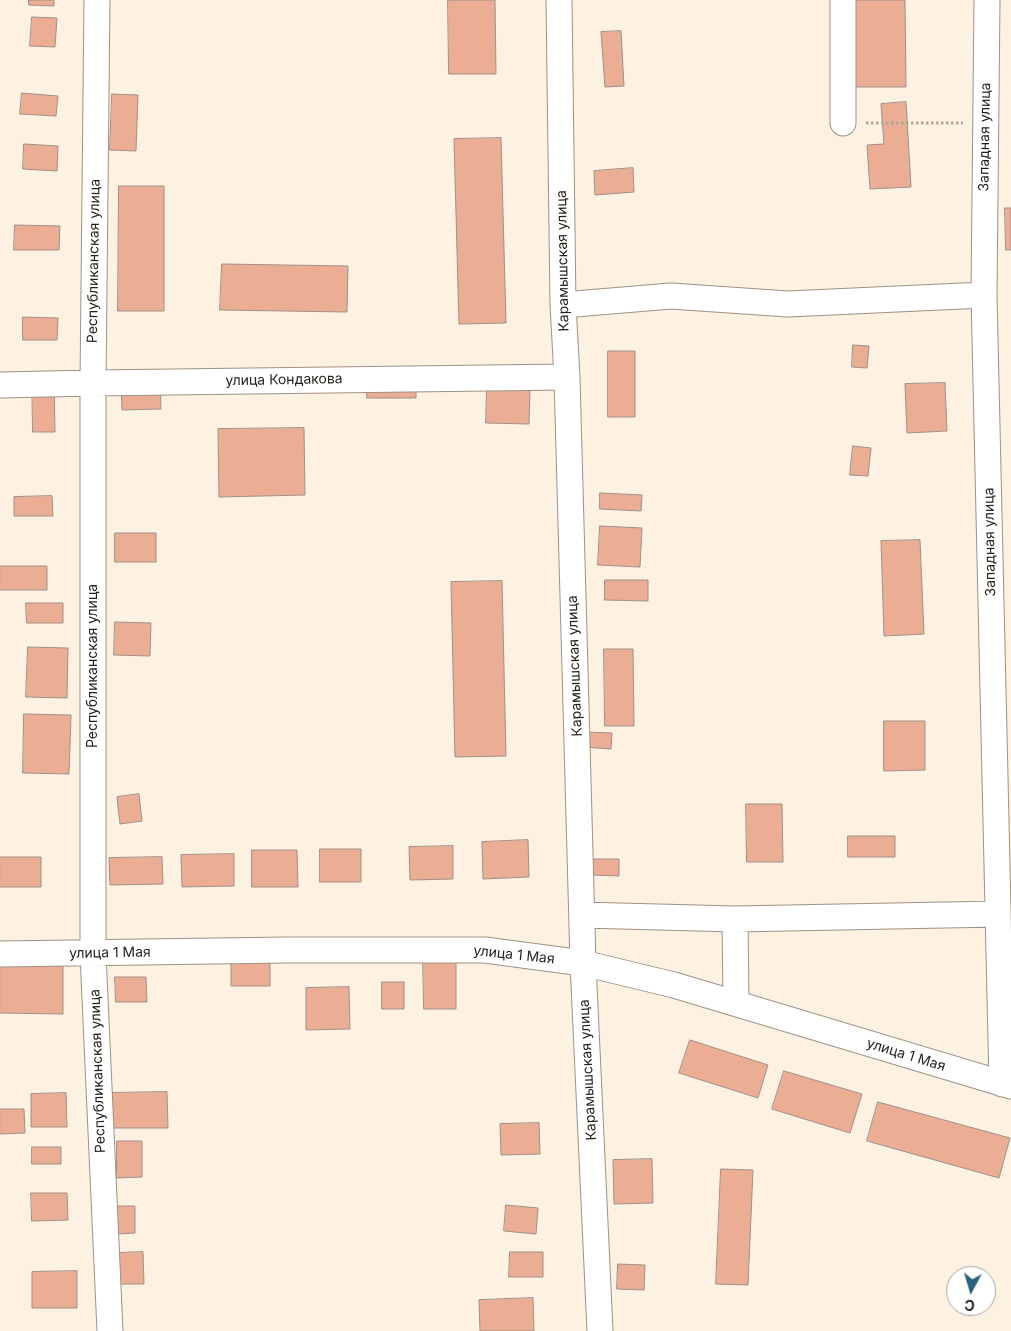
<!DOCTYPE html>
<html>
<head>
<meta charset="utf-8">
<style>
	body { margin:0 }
	#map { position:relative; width:1011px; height:1331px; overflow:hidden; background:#fdf1e2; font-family:Inter,sans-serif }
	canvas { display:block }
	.north { position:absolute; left:946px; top:1266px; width:50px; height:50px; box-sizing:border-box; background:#fff; border:1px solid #a7a5a3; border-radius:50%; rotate:186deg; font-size:14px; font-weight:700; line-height:20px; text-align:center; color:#231f1a }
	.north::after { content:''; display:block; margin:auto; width:18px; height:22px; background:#2b627d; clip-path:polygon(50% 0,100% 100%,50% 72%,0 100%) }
</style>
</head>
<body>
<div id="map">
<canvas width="1011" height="1331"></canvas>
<div class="north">С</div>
</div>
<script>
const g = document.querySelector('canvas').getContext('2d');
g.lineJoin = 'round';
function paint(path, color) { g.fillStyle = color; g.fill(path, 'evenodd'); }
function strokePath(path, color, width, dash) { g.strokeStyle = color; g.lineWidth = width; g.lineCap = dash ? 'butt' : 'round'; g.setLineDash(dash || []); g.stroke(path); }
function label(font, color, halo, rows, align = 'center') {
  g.font = font + ' Inter,sans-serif'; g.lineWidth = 4; g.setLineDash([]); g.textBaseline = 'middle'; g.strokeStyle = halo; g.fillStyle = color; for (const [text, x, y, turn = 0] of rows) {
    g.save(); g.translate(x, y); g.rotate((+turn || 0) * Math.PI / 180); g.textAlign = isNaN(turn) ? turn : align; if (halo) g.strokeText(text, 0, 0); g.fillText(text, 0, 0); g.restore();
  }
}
const building = new Path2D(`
	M 29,0 L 54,0 L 54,6 L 29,5 Z
	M 448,0 L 495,0 L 496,74 L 449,74 Z
	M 853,0 L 905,0 L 906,87 L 853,87 Z
	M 32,17 L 57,18 L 55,47 L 30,46 Z
	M 621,31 L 624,86 L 605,87 L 601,32 Z
	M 22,93 L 58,96 L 56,116 L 20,114 Z
	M 112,94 L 138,95 L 136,151 L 110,150 Z
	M 906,102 L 911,187 L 870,189 L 867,145 L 884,144 L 881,104 Z
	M 501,138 L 506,323 L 459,324 L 454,139 Z
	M 24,144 L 58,146 L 57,171 L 23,169 Z
	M 633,168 L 634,192 L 595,195 L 594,171 Z
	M 119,186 L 164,186 L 164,311 L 118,311 Z
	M 1005,208 L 1011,208 L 1011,250 L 1006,250 Z
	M 15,225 L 60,226 L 59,250 L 14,250 Z
	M 222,264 L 348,266 L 347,312 L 220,310 Z
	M 23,317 L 58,318 L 57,340 L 23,340 Z
	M 853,345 L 869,346 L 867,368 L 852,367 Z
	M 608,351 L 635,351 L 635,417 L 608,417 Z
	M 367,373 L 416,373 L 416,398 L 367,398 Z
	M 32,376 L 54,376 L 55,432 L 33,432 Z
	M 160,377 L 161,409 L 122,410 L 121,378 Z
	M 945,383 L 947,431 L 907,433 L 905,384 Z
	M 487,389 L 530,390 L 529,424 L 486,423 Z
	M 304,428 L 305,495 L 219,497 L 218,429 Z
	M 853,446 L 871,448 L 868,476 L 850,475 Z
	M 600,493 L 642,495 L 641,511 L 600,509 Z
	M 52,496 L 53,516 L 14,516 L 14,497 Z
	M 600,526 L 642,528 L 640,567 L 598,565 Z
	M 115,533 L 156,533 L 156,562 L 115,562 Z
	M 920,540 L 924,634 L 884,636 L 881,541 Z
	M 0,566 L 47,566 L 47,590 L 0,590 Z
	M 605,580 L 648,580 L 648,601 L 605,600 Z
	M 502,581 L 506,756 L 455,757 L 451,582 Z
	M 26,603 L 63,603 L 63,623 L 27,623 Z
	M 115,622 L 151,623 L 150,656 L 114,655 Z
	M 28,647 L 68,648 L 67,698 L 26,697 Z
	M 604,649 L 633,649 L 634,726 L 605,726 Z
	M 24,714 L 71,715 L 69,774 L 23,773 Z
	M 884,721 L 925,721 L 925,770 L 884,771 Z
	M 586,732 L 612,733 L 611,749 L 585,747 Z
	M 139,794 L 142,821 L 120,824 L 117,797 Z
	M 746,804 L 782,804 L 783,862 L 747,862 Z
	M 848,836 L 895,836 L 895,857 L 848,857 Z
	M 528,840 L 529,877 L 483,879 L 482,842 Z
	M 453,846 L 453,879 L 410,880 L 409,847 Z
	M 320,849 L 361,849 L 361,882 L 320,882 Z
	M 252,850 L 297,850 L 298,887 L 252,887 Z
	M 234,854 L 234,886 L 182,887 L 181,855 Z
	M 0,857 L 41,857 L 41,887 L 0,887 Z
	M 162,857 L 163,884 L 110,885 L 109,858 Z
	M 591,859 L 619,859 L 619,876 L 591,875 Z
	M 423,955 L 456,955 L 456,1009 L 424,1009 Z
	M 270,961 L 270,986 L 231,986 L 231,962 Z
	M 0,964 L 63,965 L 63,1014 L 0,1013 Z
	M 115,977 L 146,977 L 147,1002 L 116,1002 Z
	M 382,982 L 404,982 L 404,1009 L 382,1009 Z
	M 349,987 L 350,1029 L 306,1030 L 306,988 Z
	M 690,1040 L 768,1065 L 758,1098 L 679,1073 Z
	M 784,1071 L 862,1094 L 850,1133 L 772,1109 Z
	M 167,1092 L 168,1128 L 105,1128 L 105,1093 Z
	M 66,1093 L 67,1127 L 31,1127 L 31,1094 Z
	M 878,1102 L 1010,1138 L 999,1178 L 867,1141 Z
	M 0,1109 L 24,1109 L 25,1133 L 0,1134 Z
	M 539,1123 L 540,1154 L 501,1155 L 500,1124 Z
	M 117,1141 L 142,1141 L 142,1177 L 117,1178 Z
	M 32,1147 L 61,1147 L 61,1164 L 32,1164 Z
	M 652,1159 L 653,1203 L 614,1204 L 613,1160 Z
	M 721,1169 L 753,1170 L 748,1285 L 716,1284 Z
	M 31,1193 L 67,1193 L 68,1220 L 32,1221 Z
	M 506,1205 L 538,1208 L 536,1234 L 504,1231 Z
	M 117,1206 L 135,1206 L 135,1233 L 117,1234 Z
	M 143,1252 L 144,1284 L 117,1284 L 117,1253 Z
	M 510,1252 L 543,1252 L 543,1277 L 509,1277 Z
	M 618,1264 L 645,1265 L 644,1290 L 617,1289 Z
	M 77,1271 L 77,1308 L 32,1308 L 32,1272 Z
	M 533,1298 L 534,1331 L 480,1331 L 479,1300 Z`);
const path = new Path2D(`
	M 866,123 L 963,123`);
const minor = new Path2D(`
	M 97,0 L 93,383 L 93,954 L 110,1331
	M 559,0 L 563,305 L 567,377 L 583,963 L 600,1331
	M 843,0 L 843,123
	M 987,0 L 984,295 L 1002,1084
	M 563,305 L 671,296 L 788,304 L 984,295
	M 0,385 L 93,383 L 567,377
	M 582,915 L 735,919 L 998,914
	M 735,919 L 736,1003
	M 0,954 L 286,950 L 485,950 L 583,963 L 674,985 L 1011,1086`);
const streetNames = [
	["Западная улица",985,137,-89],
	["Республиканская улица",94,261,-89],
	["Карамышская улица",563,261,-91],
	["улица Кондакова",284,380,-1],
	["Западная улица",990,542,-91],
	["Республиканская улица",93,666,-90],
	["Карамышская улица",575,666,-92],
	["улица 1 Мая",110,953,-1],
	["улица 1 Мая",514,955,6],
	["улица 1 Мая",906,1055,17],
	["Карамышская улица",588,1070,-93],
	["Республиканская улица",98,1071,-92]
];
paint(building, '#ebae95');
strokePath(building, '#a08f88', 1);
strokePath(minor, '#9d9285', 27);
strokePath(path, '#afa69a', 3, [2.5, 2.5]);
strokePath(minor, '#fff', 25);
label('14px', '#231f1a', '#fff', streetNames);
</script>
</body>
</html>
